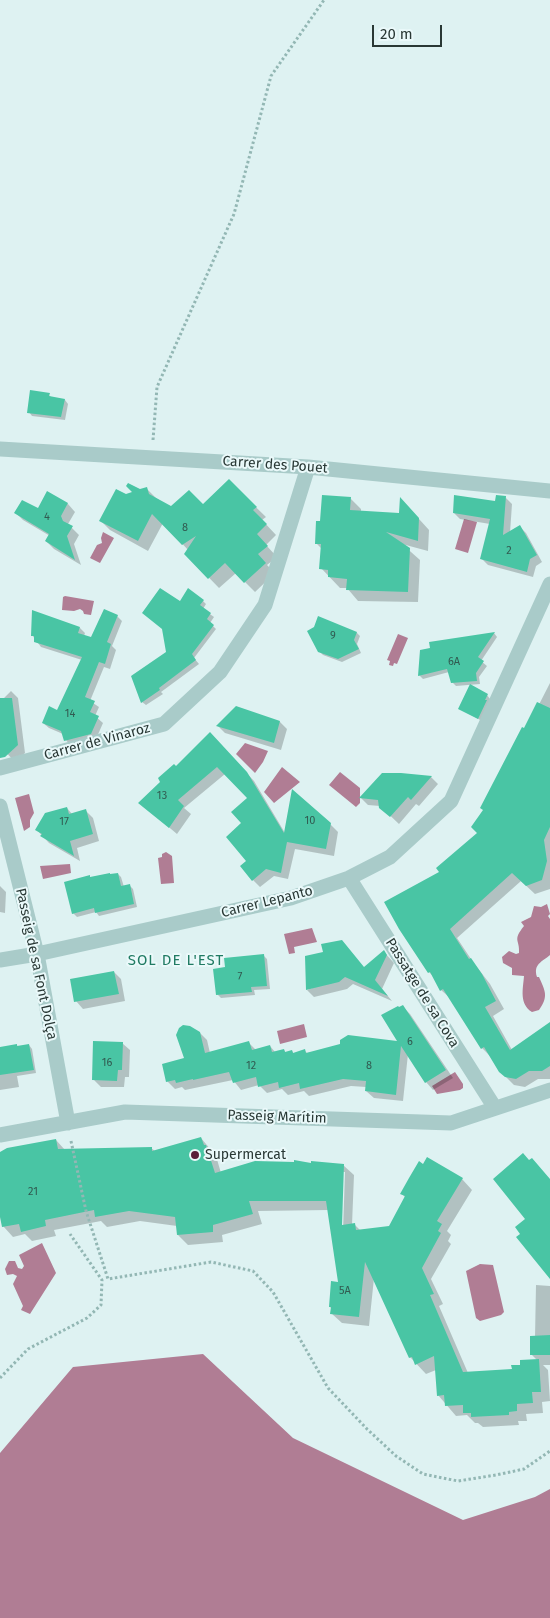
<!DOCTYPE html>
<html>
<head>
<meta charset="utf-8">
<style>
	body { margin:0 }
	#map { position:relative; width:550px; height:1618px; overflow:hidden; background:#def2f2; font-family:"Fira Sans",sans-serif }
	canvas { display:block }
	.scale { position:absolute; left:372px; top:25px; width:70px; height:22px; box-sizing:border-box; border:2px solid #293835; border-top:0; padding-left:6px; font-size:15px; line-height:18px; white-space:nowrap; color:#293835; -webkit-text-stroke:4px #eaf9fa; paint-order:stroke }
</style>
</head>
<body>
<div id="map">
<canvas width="550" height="1618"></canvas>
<div class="scale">20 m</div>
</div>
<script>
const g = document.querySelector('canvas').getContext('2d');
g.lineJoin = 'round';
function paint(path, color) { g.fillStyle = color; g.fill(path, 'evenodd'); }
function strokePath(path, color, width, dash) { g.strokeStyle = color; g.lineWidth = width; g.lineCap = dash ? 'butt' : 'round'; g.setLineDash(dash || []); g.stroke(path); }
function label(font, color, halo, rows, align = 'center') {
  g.font = font + ' "Fira Sans",sans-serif'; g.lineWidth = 4; g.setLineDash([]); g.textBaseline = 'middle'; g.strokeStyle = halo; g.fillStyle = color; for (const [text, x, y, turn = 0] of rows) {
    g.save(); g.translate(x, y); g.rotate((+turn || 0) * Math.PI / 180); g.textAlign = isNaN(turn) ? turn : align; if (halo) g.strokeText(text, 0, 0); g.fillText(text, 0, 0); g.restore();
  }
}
const water = new Path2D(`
	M 464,519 L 477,522 L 468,553 L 455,549 Z
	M 103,532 L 114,538 L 100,563 L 90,558 L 97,545 L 102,543 L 101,538 Z
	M 65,596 L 94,601 L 91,615 L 84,614 L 83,611 L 80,609 L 74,611 L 62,610 L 63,597 Z
	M 398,634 L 408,638 L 397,664 L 394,663 L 393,666 L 389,665 L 390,661 L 387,660 Z
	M 245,743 L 268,751 L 263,762 L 255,773 L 236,754 Z
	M 282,767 L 300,782 L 274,803 L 264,792 Z
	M 340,772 L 360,788 L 360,803 L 356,807 L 329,785 Z
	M 29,794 L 34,813 L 30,820 L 30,827 L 24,831 L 15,798 Z
	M 166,852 L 172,856 L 174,883 L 161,884 L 158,858 L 162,857 L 162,854 Z
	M 70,864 L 71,873 L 43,879 L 40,866 Z
	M 547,904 L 550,914 L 548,916 L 550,919 L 550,955 C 542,962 533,964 537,977 L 539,977 C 545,991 549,996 539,1010 L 532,1012 C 519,1004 523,989 524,976 L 512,975 L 512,968 L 503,963 L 502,957 L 509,951 L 516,954 L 519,953 C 520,939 512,941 524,926 L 521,922 L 531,917 L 534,906 L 541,907 Z
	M 312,928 L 317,942 L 294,947 L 295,953 L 289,954 L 284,934 Z
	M 304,1024 L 307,1037 L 280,1044 L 277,1031 Z
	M 455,1072 L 463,1084 L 463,1088 L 460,1090 L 437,1094 L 432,1086 Z
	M 42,1243 L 56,1273 L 30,1314 L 21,1310 L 23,1306 L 13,1284 L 17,1276 L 13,1274 L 7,1275 L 5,1269 L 9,1261 L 15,1261 L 18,1268 L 22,1269 L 24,1266 L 19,1255 Z
	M 480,1264 L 493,1265 L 504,1312 L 501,1315 L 480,1321 L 476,1318 L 466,1271 Z
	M 203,1354 L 293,1438 L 463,1520 L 535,1497 L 550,1489 L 550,1618 L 0,1618 L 0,1453 L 73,1367 Z`);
const shadow = new Path2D(`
	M 49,395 L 52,398 L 65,400 L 68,404 L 65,420 L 32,416 L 29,412 Z
	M 229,481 L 266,517 L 262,520 L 276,535 L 266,545 L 277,557 L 267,565 L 275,573 L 255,592 L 236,573 L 219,588 L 186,554 L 189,551 L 163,523 L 148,551 L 110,530 L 100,520 L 126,496 L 146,488 L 156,498 L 171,508 L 203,506 Z
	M 48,493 L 68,504 L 75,512 L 68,524 L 79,535 L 74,544 L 81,565 L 54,549 L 46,541 L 50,536 L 23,520 L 16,513 L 39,510 Z
	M 505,497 L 512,504 L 510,533 L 520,527 L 526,533 L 542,562 L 536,566 L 533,577 L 488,565 L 481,558 L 490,524 L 460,519 L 454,513 L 495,503 Z
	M 350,498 L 361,509 L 361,512 L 400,515 L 410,509 L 429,530 L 428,551 L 402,544 L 420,560 L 418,602 L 358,601 L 347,588 L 340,588 L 321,568 L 322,549 L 316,543 L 321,522 Z
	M 203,601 L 206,604 L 203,609 L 214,617 L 210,623 L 216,629 L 194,658 L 199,664 L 161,692 L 163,694 L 146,705 L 142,702 L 167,653 L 180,603 Z
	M 117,616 L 122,621 L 112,646 L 116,650 L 110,669 L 104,667 L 90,701 L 99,707 L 95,716 L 103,723 L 96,739 L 71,746 L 66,740 L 63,734 L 49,728 L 43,723 L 58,711 L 82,660 L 41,647 L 32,635 L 80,628 L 85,633 L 84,636 L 91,639 Z
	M 319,618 L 357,633 L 360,636 L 357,644 L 361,653 L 342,662 L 323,655 L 319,651 L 315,628 Z
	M 494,633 L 497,637 L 481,661 L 487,666 L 479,677 L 480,684 L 456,686 L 452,682 L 449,672 L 423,679 L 419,675 L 432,649 L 430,643 Z
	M 550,683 L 550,889 L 535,894 L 521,881 L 457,938 L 473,962 L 490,984 L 504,1009 L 493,1016 L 512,1050 L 550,1024 L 550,1079 L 538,1079 L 525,1087 L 514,1085 L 500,1071 L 490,1056 L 482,1048 L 450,998 L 441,990 L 434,977 L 429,972 L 441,872 L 478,833 L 485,810 Z
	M 11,691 L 18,698 L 25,753 L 15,762 L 0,746 L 0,702 Z
	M 487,695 L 490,699 L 482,721 L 460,709 Z
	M 280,722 L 287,729 L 281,750 L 225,733 L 218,726 Z
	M 217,741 L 254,781 L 285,833 L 330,824 L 338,832 L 334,856 L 295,849 L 288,879 L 274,876 L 260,887 L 253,880 L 248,861 L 243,824 L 249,798 L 225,774 L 184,808 L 191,814 L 177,834 L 140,803 L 176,768 Z
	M 382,774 L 431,777 L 438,784 L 419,806 L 416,804 L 399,824 L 380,806 L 368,805 L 361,798 Z
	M 67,808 L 72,814 L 85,810 L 93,818 L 99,841 L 77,848 L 80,861 L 49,843 L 36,829 Z
	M 118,874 L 121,877 L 124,887 L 129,885 L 133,889 L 137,907 L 99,916 L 96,912 L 77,917 L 73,913 Z
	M 0,886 L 6,892 L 5,913 L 0,912 Z
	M 384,952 L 394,963 L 382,989 L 392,1001 L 353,984 L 347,989 L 314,997 L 307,990 L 365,969 Z
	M 264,956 L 267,959 L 270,989 L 254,990 L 255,995 L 221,998 L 217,994 L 226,968 Z
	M 114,972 L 121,979 L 125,1001 L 83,1009 L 76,1001 Z
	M 403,1007 L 410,1014 L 453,1078 L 433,1090 L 426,1082 L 408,1054 L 403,1101 L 374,1098 L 366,1091 L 366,1087 L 351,1086 L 309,1096 L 304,1091 L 288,1095 L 282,1089 L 267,1093 L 259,1085 L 241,1090 L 233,1080 L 185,1090 L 182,1087 L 175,1089 L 167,1081 L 185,1059 L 199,1032 L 207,1040 L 210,1053 L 249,1043 L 256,1050 L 270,1046 L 275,1052 L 284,1050 L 286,1053 L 292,1051 L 294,1054 L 305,1051 L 307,1053 L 400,1042 L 399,1009 Z
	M 122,1043 L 130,1050 L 129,1077 L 125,1077 L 124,1087 L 101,1087 L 94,1080 Z
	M 17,1045 L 18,1047 L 29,1045 L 32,1049 L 36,1073 L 17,1076 L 19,1087 L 0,1090 L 0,1048 Z
	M 201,1138 L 216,1156 L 221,1173 L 312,1165 L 343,1165 L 354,1175 L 352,1225 L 354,1224 L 361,1231 L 390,1227 L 406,1198 L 402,1194 L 462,1179 L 472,1190 L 447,1231 L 451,1235 L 448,1241 L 451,1244 L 431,1279 L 443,1304 L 439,1306 L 468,1373 L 513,1370 L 537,1360 L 531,1354 L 535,1337 L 536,1285 L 550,1286 L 550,1365 L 543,1365 L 548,1370 L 550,1401 L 542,1402 L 543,1413 L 526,1414 L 527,1421 L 518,1421 L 519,1425 L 483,1427 L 478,1423 L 475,1423 L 467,1415 L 456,1416 L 438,1395 L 436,1370 L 426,1374 L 410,1357 L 374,1278 L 369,1326 L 342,1323 L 331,1313 L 332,1309 L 330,1307 L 340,1284 L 329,1210 L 258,1211 L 262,1224 L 222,1235 L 223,1242 L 188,1245 L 178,1235 L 177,1226 L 140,1221 L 107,1227 L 101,1221 L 54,1230 L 56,1236 L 32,1241 L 25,1234 L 13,1237 L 3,1226 L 0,1211 L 0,1170 L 56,1140 L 65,1150 L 151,1148 L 155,1151 ZM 342,1172 L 345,1172 L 343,1231 L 340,1231 Z`);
const building = new Path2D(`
	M 30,390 L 50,393 L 49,396 L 65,399 L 61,417 L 27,413 Z
	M 229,479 L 257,507 L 253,510 L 267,524 L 257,534 L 268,546 L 258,554 L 266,563 L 244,583 L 225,563 L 208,579 L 184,554 L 196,536 L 182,545 L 152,514 L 138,541 L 99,521 L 116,489 L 126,494 L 132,492 L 126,486 L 128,483 L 140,489 L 147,487 L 149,494 L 171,506 L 189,490 L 203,504 Z
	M 47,491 L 68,503 L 61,516 L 63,521 L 73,526 L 67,536 L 75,560 L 45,541 L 49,534 L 14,513 L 22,500 L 38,508 Z
	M 322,495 L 351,497 L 350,510 L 399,513 L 400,497 L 419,518 L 418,541 L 386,532 L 410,548 L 408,592 L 346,590 L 347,579 L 328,577 L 328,570 L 319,569 L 321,544 L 315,544 L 316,521 L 320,521 Z
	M 454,495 L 495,501 L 496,495 L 506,496 L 503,535 L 520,525 L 537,555 L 530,559 L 527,572 L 480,559 L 490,519 L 453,513 Z
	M 160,588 L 180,601 L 188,588 L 204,600 L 200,605 L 211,613 L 207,619 L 214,625 L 192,654 L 196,660 L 159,688 L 160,690 L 141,703 L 131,676 L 166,652 L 162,629 L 142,613 Z
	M 104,609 L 118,615 L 107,642 L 111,644 L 105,664 L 99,662 L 85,697 L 95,701 L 90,712 L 99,716 L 91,734 L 64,741 L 61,731 L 42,723 L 49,706 L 57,710 L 82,657 L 34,642 L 34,636 L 31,636 L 32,610 L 80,627 L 78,633 L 91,637 Z
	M 318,616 L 357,632 L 354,640 L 359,649 L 338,659 L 318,652 L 307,631 L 314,627 Z
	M 495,632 L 478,657 L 484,661 L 476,673 L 477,681 L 451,683 L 447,669 L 418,676 L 420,650 L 430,648 L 429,642 Z
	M 470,684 L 488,694 L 485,700 L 487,700 L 478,719 L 458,709 Z
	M 0,698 L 12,698 L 18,745 L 5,757 L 0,758 Z
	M 537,702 L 550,708 L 550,827 L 544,840 L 547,861 L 542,880 L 526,886 L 512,873 L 450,929 L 469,959 L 471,958 L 482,974 L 496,1001 L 485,1007 L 510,1050 L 550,1022 L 550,1066 L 542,1071 L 529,1071 L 516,1079 L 505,1077 L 499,1072 L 484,1047 L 481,1049 L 443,989 L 440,991 L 430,972 L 428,973 L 399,929 L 384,902 L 439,872 L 436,868 L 477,833 L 471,827 L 483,810 L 480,808 L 522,727 L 524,728 Z
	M 236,706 L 280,721 L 274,743 L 216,726 Z
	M 210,732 L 247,772 L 284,833 L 292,789 L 331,823 L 326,849 L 287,842 L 281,873 L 266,869 L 252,881 L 240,866 L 246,861 L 226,837 L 241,823 L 231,812 L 247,798 L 217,767 L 178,800 L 184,806 L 169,828 L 138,803 L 160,782 L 158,778 L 174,764 L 176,766 Z
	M 382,773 L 401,773 L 432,776 L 411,800 L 408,797 L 390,817 L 379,808 L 378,800 L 359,798 Z
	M 67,807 L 69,814 L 86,809 L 93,834 L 70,841 L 74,856 L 40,836 L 42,834 L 35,830 L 45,813 Z
	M 110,873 L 110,874 L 118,873 L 121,886 L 130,884 L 134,904 L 95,913 L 94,908 L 72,914 L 64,882 L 90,875 L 90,877 Z
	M 342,940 L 364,967 L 384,950 L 387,955 L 375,980 L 388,996 L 345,977 L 339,982 L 306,990 L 305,956 L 323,952 L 321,944 Z
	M 264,954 L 267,986 L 251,987 L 252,992 L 216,995 L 213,969 L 225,967 L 224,958 Z
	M 114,971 L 119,994 L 74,1002 L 70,979 Z
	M 403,1005 L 446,1070 L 425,1083 L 401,1046 L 396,1095 L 365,1091 L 366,1081 L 343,1079 L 300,1089 L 299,1083 L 279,1088 L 278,1082 L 258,1087 L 256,1077 L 233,1083 L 229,1072 L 193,1080 L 193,1079 L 176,1083 L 175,1080 L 166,1082 L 162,1064 L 184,1058 L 176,1035 L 179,1028 L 183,1025 L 190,1026 L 200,1032 L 205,1053 L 249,1041 L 252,1050 L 270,1045 L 272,1052 L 284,1049 L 285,1052 L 292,1050 L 293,1053 L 305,1049 L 306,1053 L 340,1044 L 340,1040 L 348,1035 L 397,1041 L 381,1015 L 398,1006 L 399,1007 Z
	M 93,1041 L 123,1042 L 122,1070 L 118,1070 L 117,1081 L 92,1080 Z
	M 17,1044 L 17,1046 L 29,1044 L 34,1070 L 0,1075 L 0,1047 Z
	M 201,1137 L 204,1145 L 206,1145 L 215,1173 L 255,1161 L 294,1162 L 294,1160 L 311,1163 L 311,1161 L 344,1164 L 342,1225 L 355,1223 L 356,1230 L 389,1226 L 405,1196 L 400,1194 L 409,1178 L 419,1161 L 423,1164 L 427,1157 L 463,1178 L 437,1221 L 442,1224 L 438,1231 L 441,1233 L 422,1268 L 434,1294 L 430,1295 L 463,1372 L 512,1369 L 511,1365 L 520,1365 L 520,1360 L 539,1359 L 541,1392 L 532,1392 L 533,1403 L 517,1404 L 517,1411 L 509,1412 L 509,1415 L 471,1417 L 471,1413 L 463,1413 L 463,1405 L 445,1406 L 444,1395 L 437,1396 L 434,1356 L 415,1365 L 412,1357 L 409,1358 L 365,1262 L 359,1317 L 330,1314 L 331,1307 L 329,1307 L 331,1281 L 338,1282 L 326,1201 L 249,1201 L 253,1214 L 213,1225 L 213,1232 L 177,1235 L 175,1217 L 129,1211 L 95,1217 L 94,1210 L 45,1220 L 46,1226 L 21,1232 L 19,1224 L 2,1227 L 0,1217 L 0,1152 L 7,1148 L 56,1139 L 58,1149 L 152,1147 L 152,1151 Z
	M 523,1153 L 529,1160 L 532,1158 L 550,1179 L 550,1279 L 516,1237 L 520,1234 L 515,1227 L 525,1219 L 493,1179 Z
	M 550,1335 L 550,1355 L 530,1355 L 530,1336 Z`);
const path = new Path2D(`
	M 153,440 L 157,387 L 234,214 L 271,76 L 324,0
	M 71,1141 L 86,1211 L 108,1279 L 211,1262 L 253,1271 L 273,1292 L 328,1388 L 367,1429 L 396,1456 L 423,1474 L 458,1481 L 496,1475 L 524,1469 L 550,1451
	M 0,1378 L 28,1349 L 87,1318 L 101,1305 L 102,1280 L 70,1234`);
const street = new Path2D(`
	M 0,449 L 308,467 L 550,491
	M 0,768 L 164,724 L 220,672 L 265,605 L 308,467
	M 0,806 L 37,954 L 68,1123
	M 349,878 L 495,1108
	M 0,960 L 37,954 L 291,898 L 349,878 L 390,857 L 451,801 L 550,584
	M 0,1135 L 125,1112 L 451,1123 L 550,1090`);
const markers = [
	[195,1155,5,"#5a1e39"]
];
const numberNames = [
	["4",47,517],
	["8",185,528],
	["2",509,551],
	["9",333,636],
	["6A",454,662],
	["14",70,714],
	["13",162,796],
	["10",310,821],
	["17",64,822],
	["7",240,977],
	["6",410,1042],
	["16",107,1063],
	["12",251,1066],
	["8",369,1066],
	["21",33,1192],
	["5A",345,1291]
];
const streetNames = [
	["Carrer des Pouet",275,465,4],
	["Carrer de Vinaroz",97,742,-15],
	["Carrer Lepanto",267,902,-14],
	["Passeig de sa Font Dolça",36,964,78],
	["Passatge de sa Cova",422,993,58],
	["Passeig Marítim",277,1117,2]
];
const poiNames = [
	["Supermercat",205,1155]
];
const neighbourhoodNames = [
	["SOL DE L'EST",176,961]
];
paint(water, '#b07d94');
paint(shadow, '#0003');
paint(building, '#49c5a4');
strokePath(path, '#93b7b4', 3, [2.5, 2.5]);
strokePath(street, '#a9cbc9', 15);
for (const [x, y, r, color] of markers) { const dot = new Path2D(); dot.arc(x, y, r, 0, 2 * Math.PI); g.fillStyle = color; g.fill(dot); strokePath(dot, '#eaf9fa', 2); }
label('11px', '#315b51', null, numberNames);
label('14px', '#293835', '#eaf9fa', streetNames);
label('14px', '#293835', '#eaf9fa', poiNames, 'left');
g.letterSpacing = '1px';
label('15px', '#207b63', '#eaf9fa', neighbourhoodNames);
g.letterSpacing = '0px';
</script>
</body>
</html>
